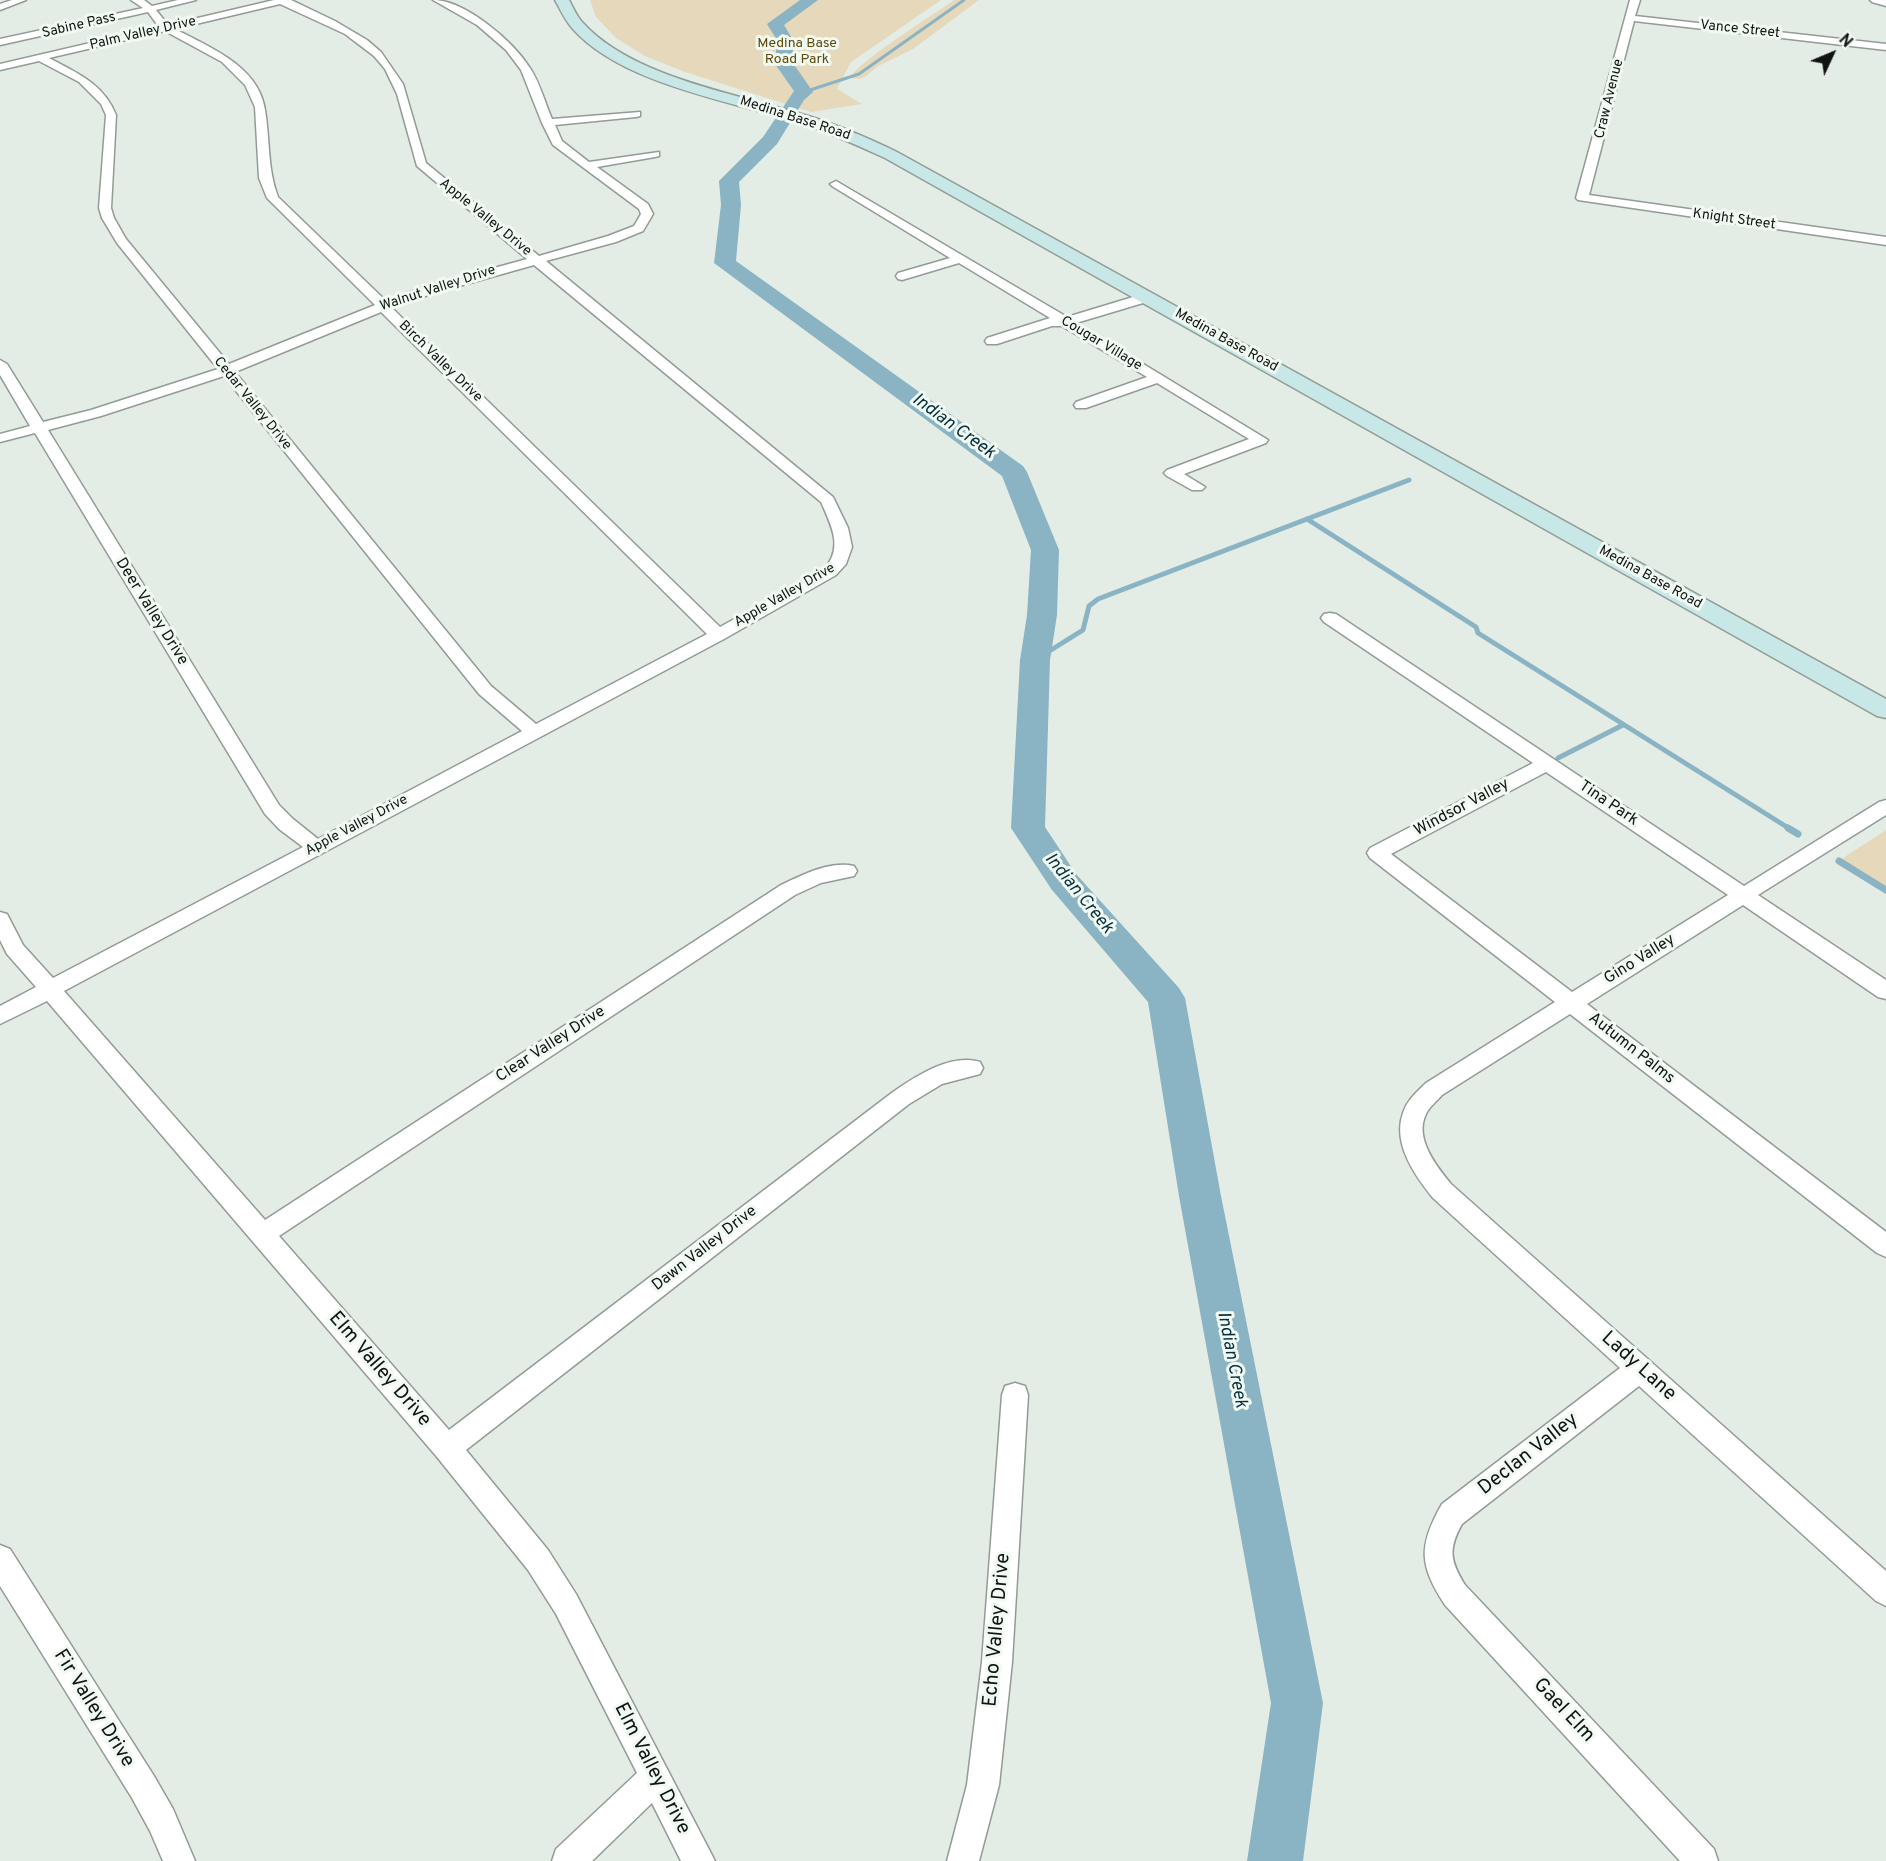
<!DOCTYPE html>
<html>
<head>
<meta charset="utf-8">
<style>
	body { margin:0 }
	#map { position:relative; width:1886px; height:1861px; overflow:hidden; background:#e3ede6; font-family:Overpass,sans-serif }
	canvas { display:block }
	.north { position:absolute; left:1802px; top:24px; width:60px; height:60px; -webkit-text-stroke:4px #f0faf3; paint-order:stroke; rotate:46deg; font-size:16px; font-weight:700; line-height:24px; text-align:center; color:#101311 }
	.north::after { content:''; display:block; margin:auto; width:21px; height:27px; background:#101311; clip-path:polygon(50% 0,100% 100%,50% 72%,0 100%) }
</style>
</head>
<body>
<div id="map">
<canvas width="1886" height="1861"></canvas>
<div class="north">N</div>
</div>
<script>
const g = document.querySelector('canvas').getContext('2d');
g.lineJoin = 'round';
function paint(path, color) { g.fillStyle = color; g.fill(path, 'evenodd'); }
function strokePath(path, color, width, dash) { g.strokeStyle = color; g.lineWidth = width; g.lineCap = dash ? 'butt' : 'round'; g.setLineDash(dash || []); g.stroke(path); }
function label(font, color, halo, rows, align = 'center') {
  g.font = font + ' Overpass,sans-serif'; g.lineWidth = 6; g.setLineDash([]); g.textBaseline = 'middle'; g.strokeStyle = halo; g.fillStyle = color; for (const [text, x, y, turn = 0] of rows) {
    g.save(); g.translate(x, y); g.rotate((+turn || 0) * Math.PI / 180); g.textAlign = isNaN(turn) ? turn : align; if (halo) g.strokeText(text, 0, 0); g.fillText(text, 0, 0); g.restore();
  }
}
const green = new Path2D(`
	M 590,0 L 941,0 L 851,62 L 837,89 L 862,104 L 811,112 L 685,72 L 645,56 L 616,38 L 596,17 Z
	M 954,0 L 979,0 L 913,49 L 878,66 L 866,76 L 860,79 L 850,78 C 857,62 935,14 954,0 Z
	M 1886,830 L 1886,888 L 1842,860 L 1843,858 Z`);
const streamFar2 = new Path2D(`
	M 804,92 L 859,74 L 964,0`);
const streamFar1 = new Path2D(`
	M 1307,519 L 1476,627 L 1478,633 L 1790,829
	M 1035,660 L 1083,630 L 1089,606 L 1098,599 L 1409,480
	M 1558,758 L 1623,725`);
const stream = new Path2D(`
	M 1788,828 L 1798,834
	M 1839,861 L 1886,890`);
const river = new Path2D(`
	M 800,0 L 818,0 L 784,25 L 793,40 L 793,63 L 813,92 L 804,100 L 777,144 L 739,182 L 741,205 L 736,261 L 1023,466 L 1027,472 L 1059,550 L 1057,615 L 1050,660 L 1045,827 L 1076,874 L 1179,988 L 1185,998 L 1221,1196 L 1323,1703 L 1303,1861 L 1247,1861 L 1271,1703 L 1179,1196 L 1148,1002 L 1052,890 L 1011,828 L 1020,660 L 1027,615 L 1031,550 L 1002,476 L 714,263 L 721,205 L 719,181 L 763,137 L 794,91 L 775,64 L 777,40 L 767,24 Z`);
const street = new Path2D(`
	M 12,0 L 26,0 L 0,10 L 0,4 Z
	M 131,0 L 144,0 L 152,6 L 178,0 L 196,0 L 156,10 L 168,25 L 274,0 L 291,0 L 335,21 L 367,40 L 381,52 L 403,84 L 426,163 L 539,256 L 608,236 L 634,226 L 641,214 L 639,209 L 553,145 L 542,123 L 521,70 L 506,50 L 477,25 L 433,0 C 465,0 513,41 530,68 C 540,83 545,103 552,119 L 640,112 L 640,116 L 636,117 L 555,125 L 562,141 L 589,162 L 659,152 L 659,156 L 655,157 L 597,167 L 648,204 L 653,214 L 643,231 L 616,242 L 546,261 L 833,497 L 848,528 L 852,547 L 846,564 L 836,575 L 724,639 L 64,991 L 265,1220 L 781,885 C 802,875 831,860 854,866 L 857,871 L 854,876 L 821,883 L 795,895 L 279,1236 L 449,1430 L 893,1092 C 916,1076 951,1053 980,1062 L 983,1068 L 980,1074 L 942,1084 L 909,1104 L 466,1450 L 548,1550 L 576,1594 L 715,1861 L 681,1861 L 652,1803 L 592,1861 L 552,1861 L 556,1849 L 637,1773 L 556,1614 L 528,1570 L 437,1457 L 47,1001 L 0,1024 L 0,1006 L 36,987 L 7,954 L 0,940 L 0,912 L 7,914 L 23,945 L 53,978 L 303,847 L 279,829 L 265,814 L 35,433 L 0,442 L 0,434 L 30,426 L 0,375 L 0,360 L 7,364 L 43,422 L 91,410 L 218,369 L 117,243 L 102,218 L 99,208 L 106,115 L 101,104 L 79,82 L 39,61 L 0,70 L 0,64 L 159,27 L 148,12 L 0,45 L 0,39 L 143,8 ZM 280,4 L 345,34 L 374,56 L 385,69 L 397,94 L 417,166 L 527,259 L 421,288 L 386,301 L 278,197 C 267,168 270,139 265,110 C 259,66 209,47 175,29 ZM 165,31 L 222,62 L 245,85 L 255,107 L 259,178 L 267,198 L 375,305 L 229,364 L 126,239 L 114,218 L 111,208 L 116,115 C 104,84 77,73 49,58 ZM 534,265 L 821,502 C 831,525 844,548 824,569 L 720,627 L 392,308 L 431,294 ZM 381,312 L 707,634 L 536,724 L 491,686 L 235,372 ZM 224,376 L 479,694 L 522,731 L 318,839 L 293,819 L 279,805 L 48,430 L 101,416 Z
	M 1630,0 L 1640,0 L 1635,16 L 1886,44 L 1886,50 L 1634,21 L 1589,195 L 1886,237 L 1886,245 L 1578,200 L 1576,198 Z
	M 1870,0 L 1886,0 L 1886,6 L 1872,2 Z
	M 836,181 L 1067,317 L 1143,294 L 1153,294 L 1154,297 L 1153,300 L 1076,323 L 1268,440 L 1266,443 L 1184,474 L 1205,487 L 1202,490 L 1192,490 L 1167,476 L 1164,473 L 1167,470 L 1249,439 L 1157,383 L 1086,408 L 1076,408 L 1074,405 L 1076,402 L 1147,377 L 1062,326 L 1052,326 L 997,344 L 987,344 L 985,341 L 987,338 L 1050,318 L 959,263 L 902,280 L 898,279 L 896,276 L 898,273 L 950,258 L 832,186 L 830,184 Z
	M 1330,613 L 1336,614 L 1744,886 L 1879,802 L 1886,800 L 1886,815 L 1758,895 L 1886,980 L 1886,999 L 1878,997 L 1743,905 L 1587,1004 L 1886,1232 L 1886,1257 L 1877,1253 L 1570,1014 L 1442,1095 C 1437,1101 1429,1107 1426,1114 C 1414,1138 1436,1166 1451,1184 L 1886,1571 L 1886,1606 L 1876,1601 L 1639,1386 L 1462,1524 C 1448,1549 1450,1561 1465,1585 L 1714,1849 L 1718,1861 L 1680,1861 L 1445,1605 C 1419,1565 1418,1546 1442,1504 L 1620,1368 L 1433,1198 C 1415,1176 1392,1143 1403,1113 C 1407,1100 1417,1092 1426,1083 L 1555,1002 L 1370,858 L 1367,853 L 1370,848 L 1533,763 L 1324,622 L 1321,618 L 1324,614 ZM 1546,772 L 1728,895 L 1572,992 L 1391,854 Z
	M 1015,1383 L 1025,1386 L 1028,1395 L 1012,1662 L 999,1785 L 979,1861 L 947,1861 L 967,1785 L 982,1662 L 1002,1395 L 1005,1386 Z
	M 0,1545 L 10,1549 L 154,1776 L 173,1809 L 195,1861 L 163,1861 L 150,1831 L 132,1798 L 0,1586 Z`);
const secondary = new Path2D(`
	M 555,0 L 569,0 C 573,7 577,17 583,23 C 633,78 739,94 808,116 C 838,125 868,138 897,152 L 1886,699 L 1886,718 L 1877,716 L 885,158 C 857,145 827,132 797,122 C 729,101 620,83 572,28 C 565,20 560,9 555,0 Z`);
const farStreetnames = [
	["Sabine Pass",79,26,-13],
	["Vance Street",1740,30,6],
	["Palm Valley Drive",143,34,-13],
	["Craw Avenue",1610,99,-76],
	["Medina Base Road",795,119,18],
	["Apple Valley Drive",485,218,39],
	["Knight Street",1734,220,8],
	["Walnut Valley Drive",438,289,-18],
	["Medina Base Road",1226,341,29],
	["Cougar Village",1101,344,31],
	["Birch Valley Drive",440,362,44],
	["Cedar Valley Drive",252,404,51],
	["Medina Base Road",1650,578,29],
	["Apple Valley Drive",785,596,-30],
	["Apple Valley Drive",357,826,-28]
];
const farParknames = [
	["Medina Base",797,44],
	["Road Park",797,60]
];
const streetNames = [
	["Deer Valley Drive",151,612,58],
	["Tina Park",1608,804,34],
	["Windsor Valley",1462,808,-28],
	["Gino Valley",1640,960,-32],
	["Clear Valley Drive",551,1045,-33],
	["Autumn Palms",1631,1049,38],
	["Dawn Valley Drive",705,1249,-38]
];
const waterNames = [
	["Indian Creek",953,427,36],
	["Indian Creek",1078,894,51],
	["Indian Creek",1231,1360,79]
];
const nearStreetnames = [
	["Lady Lane",1638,1367,42],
	["Elm Valley Drive",379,1370,49],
	["Declan Valley",1529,1455,-38],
	["Echo Valley Drive",998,1630,-85],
	["Fir Valley Drive",93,1709,58],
	["Gael Elm",1563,1711,47],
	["Elm Valley Drive",651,1769,63]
];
paint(green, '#e5d8bb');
strokePath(streamFar2, '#8ab3c4', 3);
strokePath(streamFar1, '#8ab3c4', 5);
strokePath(stream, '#8ab3c4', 7);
paint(river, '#8ab3c4');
strokePath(street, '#929b95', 3);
strokePath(secondary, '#929b95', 3);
paint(street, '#fff');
paint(secondary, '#c7e8e7');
label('14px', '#101311', '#f0faf3', farStreetnames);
label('14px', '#5f4a0c', '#f0faf3', farParknames);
label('16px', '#101311', '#f0faf3', streetNames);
label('italic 18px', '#082f3c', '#f0faf3', waterNames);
label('20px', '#101311', '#f0faf3', nearStreetnames);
</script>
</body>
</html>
